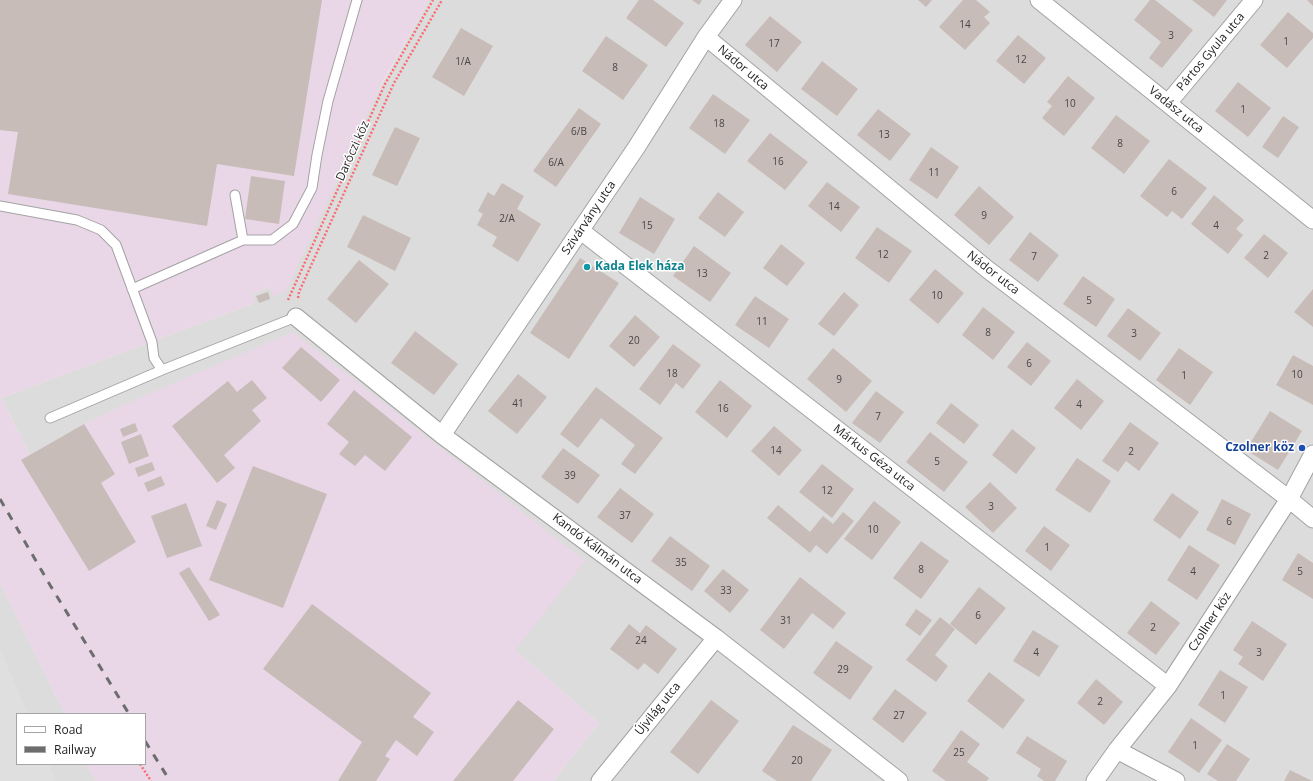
<!DOCTYPE html>
<html>
<head>
<meta charset="utf-8">
<style>
	body { margin:0 }
	#map { position:relative; width:1313px; height:781px; overflow:hidden; background:#f0eae5; font-family:"Open Sans",sans-serif }
	canvas { display:block }
	.legend { position:absolute; left:16px; top:713px; width:130px; height:52px; box-sizing:border-box; background:#fff; border:1px solid #a5a5a5; margin:0; padding:5px 7px; list-style:none; font-size:12px; color:#1f1f1f }
	.legend li { display:flex; align-items:center; gap:8px; height:20px }
	.legend b { width:20px; border:1px solid #a5a5a5 }
</style>
</head>
<body>
<div id="map">
<canvas width="1313" height="781"></canvas>
<ul class="legend">
<li><b style="height:5px;background:#fff"></b>Road</li>
<li><b style="height:5px;background:#6d6d6d"></b>Railway</li>
</ul>
</div>
<script>
const g = document.querySelector('canvas').getContext('2d');
g.lineJoin = 'round';
function paint(path, color) { g.fillStyle = color; g.fill(path, 'evenodd'); }
function strokePath(path, color, width, dash) { g.strokeStyle = color; g.lineWidth = width; g.lineCap = dash ? 'butt' : 'round'; g.setLineDash(dash || []); g.stroke(path); }
function label(font, color, halo, rows, align = 'center') {
  g.font = font + ' "Open Sans",sans-serif'; g.lineWidth = 3; g.setLineDash([]); g.textBaseline = 'middle'; g.strokeStyle = halo; g.fillStyle = color; for (const [text, x, y, turn = 0] of rows) {
    g.save(); g.translate(x, y); g.rotate((+turn || 0) * Math.PI / 180); g.textAlign = isNaN(turn) ? turn : align; if (halo) g.strokeText(text, 0, 0); g.fillText(text, 0, 0); g.restore();
  }
}
const residential = new Path2D(`
	M 429,0 L 1313,0 L 1313,781 L 553,781 L 599,723 L 515,650 L 148,395 L 84,424 L 30,455 L 1,398 L 255,303 L 252,294 L 269,287 Z
	M 0,583 L 65,714 L 17,714 L 17,764 L 86,764 L 96,781 L 0,781 Z`);
const industrial = new Path2D(`
	M 0,0 L 429,0 L 382,83 L 286,291 L 273,296 L 269,287 L 252,294 L 255,303 L 1,398 L 30,455 L 84,424 L 137,399 L 293,332 L 585,561 L 515,650 L 599,723 L 553,781 L 96,781 L 86,764 L 145,764 L 145,714 L 65,714 L 0,583 Z`);
const parking = new Path2D(`
	M 0,648 L 28,714 L 17,714 L 17,764 L 49,764 L 56,781 L 0,781 Z`);
const building = new Path2D(`
	M 0,0 L 322,0 L 294,176 L 217,164 L 207,226 L 8,194 L 18,132 L 0,130 Z
	M 639,0 L 653,0 L 684,23 L 666,47 L 626,18 Z
	M 692,0 L 702,0 L 699,5 Z
	M 918,0 L 932,0 L 926,7 Z
	M 963,0 L 976,0 L 990,12 L 984,17 L 990,23 L 965,50 L 939,27 Z
	M 1150,0 L 1155,0 L 1193,30 L 1162,68 L 1149,58 L 1161,42 L 1134,20 Z
	M 1192,0 L 1227,0 L 1214,17 Z
	M 1307,0 L 1313,0 L 1313,6 Z
	M 1288,12 L 1313,33 L 1313,38 L 1287,68 L 1260,45 Z
	M 770,16 L 802,42 L 777,72 L 745,45 Z
	M 461,28 L 493,46 L 464,96 L 432,77 Z
	M 1018,35 L 1046,58 L 1024,84 L 996,61 Z
	M 606,36 L 648,65 L 623,100 L 582,71 Z
	M 822,61 L 858,89 L 837,116 L 801,89 Z
	M 1068,76 L 1095,98 L 1064,136 L 1042,118 L 1052,106 L 1047,102 Z
	M 1238,82 L 1271,108 L 1248,137 L 1215,111 Z
	M 713,94 L 750,120 L 725,154 L 689,128 Z
	M 579,108 L 601,124 L 556,187 L 533,171 Z
	M 878,109 L 911,134 L 890,161 L 857,135 Z
	M 1116,115 L 1150,141 L 1124,174 L 1091,148 Z
	M 1283,116 L 1299,127 L 1278,158 L 1262,147 Z
	M 395,127 L 420,138 L 397,186 L 372,175 Z
	M 770,133 L 808,162 L 785,190 L 747,161 Z
	M 931,147 L 959,167 L 937,199 L 909,180 Z
	M 1169,159 L 1207,188 L 1182,219 L 1172,211 L 1167,217 L 1140,196 Z
	M 251,176 L 285,181 L 279,224 L 245,219 Z
	M 827,182 L 860,207 L 841,232 L 808,206 Z
	M 502,183 L 524,196 L 517,209 L 541,224 L 518,262 L 492,246 L 497,237 L 477,225 L 483,214 L 478,211 L 488,192 L 494,196 Z
	M 979,186 L 1014,217 L 989,245 L 954,215 Z
	M 718,192 L 744,212 L 725,237 L 698,218 Z
	M 1214,195 L 1244,220 L 1236,229 L 1243,235 L 1228,254 L 1191,224 Z
	M 640,197 L 675,219 L 654,254 L 619,233 Z
	M 363,215 L 411,238 L 395,271 L 347,247 Z
	M 877,227 L 912,251 L 889,283 L 855,258 Z
	M 1030,232 L 1059,255 L 1038,282 L 1009,260 Z
	M 1264,234 L 1288,253 L 1268,278 L 1244,258 Z
	M 781,244 L 805,263 L 787,286 L 763,268 Z
	M 694,246 L 731,273 L 710,302 L 673,276 Z
	M 580,258 L 619,283 L 569,359 L 530,333 Z
	M 359,260 L 389,284 L 356,323 L 327,299 Z
	M 935,269 L 964,293 L 938,324 L 909,300 Z
	M 1083,276 L 1115,299 L 1096,327 L 1063,304 Z
	M 1313,289 L 1313,327 L 1294,312 Z
	M 268,292 L 270,299 L 259,303 L 256,296 Z
	M 844,292 L 859,305 L 834,336 L 818,324 Z
	M 755,296 L 789,319 L 769,348 L 735,325 Z
	M 983,307 L 1015,332 L 993,360 L 962,335 Z
	M 1128,308 L 1161,333 L 1140,361 L 1107,336 Z
	M 635,315 L 660,337 L 634,367 L 609,346 Z
	M 415,331 L 458,364 L 434,395 L 391,363 Z
	M 1027,342 L 1051,361 L 1031,386 L 1007,367 Z
	M 673,344 L 701,365 L 683,389 L 676,383 L 660,405 L 639,389 Z
	M 301,347 L 340,380 L 321,402 L 282,368 Z
	M 833,348 L 872,381 L 846,412 L 807,379 Z
	M 1179,348 L 1213,372 L 1190,405 L 1156,380 Z
	M 1293,355 L 1313,366 L 1313,405 L 1276,385 Z
	M 518,374 L 547,397 L 517,434 L 488,411 Z
	M 1077,379 L 1104,401 L 1081,430 L 1054,408 Z
	M 252,380 L 267,398 L 252,410 L 261,421 L 224,455 L 235,468 L 217,483 L 172,426 L 228,381 L 237,392 Z
	M 720,380 L 752,406 L 727,438 L 695,412 Z
	M 596,387 L 663,438 L 635,474 L 621,464 L 635,445 L 601,418 L 578,448 L 560,434 Z
	M 354,390 L 412,437 L 385,471 L 365,455 L 355,466 L 339,454 L 349,442 L 327,424 Z
	M 876,391 L 904,412 L 880,443 L 852,423 Z
	M 951,403 L 979,425 L 964,444 L 936,423 Z
	M 1270,411 L 1302,431 L 1278,470 L 1246,450 Z
	M 1130,422 L 1159,443 L 1139,471 L 1126,461 L 1118,472 L 1102,461 Z
	M 135,423 L 138,431 L 123,437 L 120,429 Z
	M 84,424 L 115,474 L 101,483 L 136,542 L 89,571 L 21,460 Z
	M 774,426 L 802,450 L 779,476 L 751,451 Z
	M 1012,429 L 1036,448 L 1016,474 L 992,455 Z
	M 930,432 L 968,462 L 944,492 L 906,462 Z
	M 141,434 L 149,456 L 129,464 L 121,442 Z
	M 563,448 L 600,475 L 578,504 L 541,477 Z
	M 1077,458 L 1111,481 L 1090,513 L 1055,490 Z
	M 152,462 L 155,470 L 138,477 L 135,468 Z
	M 822,464 L 854,489 L 832,518 L 799,492 Z
	M 253,466 L 327,494 L 283,608 L 209,580 Z
	M 161,476 L 165,485 L 148,492 L 144,483 Z
	M 990,482 L 1017,508 L 993,533 L 965,507 Z
	M 620,488 L 654,514 L 632,543 L 597,517 Z
	M 1172,493 L 1199,512 L 1180,539 L 1153,520 Z
	M 1222,499 L 1251,514 L 1235,545 L 1206,530 Z
	M 217,500 L 227,504 L 216,530 L 206,526 Z
	M 874,501 L 901,522 L 872,560 L 844,539 Z
	M 186,503 L 202,546 L 167,558 L 151,516 Z
	M 778,505 L 810,532 L 823,516 L 833,524 L 843,512 L 854,521 L 827,554 L 816,545 L 810,553 L 767,518 Z
	M 1044,526 L 1070,545 L 1051,571 L 1025,551 Z
	M 670,536 L 710,566 L 692,591 L 651,561 Z
	M 921,541 L 949,561 L 921,599 L 893,578 Z
	M 1189,545 L 1220,565 L 1197,600 L 1167,580 Z
	M 1298,553 L 1313,563 L 1313,599 L 1282,580 Z
	M 189,567 L 220,615 L 209,621 L 179,573 Z
	M 723,569 L 749,590 L 730,613 L 704,591 Z
	M 800,577 L 846,613 L 833,629 L 812,613 L 784,649 L 760,630 Z
	M 979,587 L 1006,608 L 976,645 L 950,624 Z
	M 1151,601 L 1180,623 L 1156,655 L 1127,633 Z
	M 312,604 L 431,693 L 413,717 L 434,732 L 417,756 L 396,740 L 385,756 L 390,759 L 376,781 L 338,781 L 362,742 L 263,669 Z
	M 916,609 L 932,620 L 920,636 L 905,625 Z
	M 940,617 L 955,629 L 935,655 L 948,666 L 936,682 L 906,660 Z
	M 1252,621 L 1287,644 L 1263,681 L 1238,664 L 1243,657 L 1233,650 Z
	M 629,624 L 640,633 L 646,625 L 677,649 L 658,674 L 644,663 L 638,670 L 610,649 Z
	M 1033,630 L 1059,646 L 1039,677 L 1013,661 Z
	M 836,641 L 873,667 L 850,700 L 813,673 Z
	M 1220,670 L 1248,687 L 1225,723 L 1198,705 Z
	M 989,672 L 1025,700 L 1003,729 L 967,701 Z
	M 1096,679 L 1123,702 L 1104,725 L 1077,703 Z
	M 895,689 L 927,713 L 903,743 L 872,719 Z
	M 518,700 L 554,729 L 513,781 L 453,781 Z
	M 711,700 L 739,721 L 698,774 L 670,752 Z
	M 1191,718 L 1222,740 L 1199,773 L 1168,752 Z
	M 793,725 L 832,750 L 811,781 L 777,781 L 762,771 Z
	M 961,730 L 980,744 L 967,762 L 989,778 L 987,781 L 946,781 L 932,771 Z
	M 1027,736 L 1067,761 L 1055,781 L 1044,781 L 1037,776 L 1041,769 L 1016,753 Z
	M 1227,744 L 1250,759 L 1236,781 L 1218,781 L 1207,774 Z
	M 1290,770 L 1312,781 L 1284,781 Z`);
const path = new Path2D(`
	M 298,298 L 299,292 L 394,83 L 442,0
	M 288,300 L 385,84 L 433,0
	M 140,764 L 151,781`);
const service = new Path2D(`
	M 0,206 L 77,220 L 101,230 L 116,245 L 152,342 L 154,358 L 162,370
	M 243,240 L 272,240 L 293,224 L 312,188 L 317,155 L 328,101 L 357,0
	M 132,289 L 243,240 L 235,195
	M 50,418 L 162,370 L 296,317`);
const minor = new Path2D(`
	M 1039,0 L 1313,220
	M 706,37 L 987,269 L 1289,499 L 1313,519
	M 1168,103 L 1254,0
	M 581,231 L 1168,686
	M 296,317 L 442,435 L 716,638 L 899,781
	M 442,435 L 636,148 L 706,37 L 733,0
	M 1117,750 L 1176,781
	M 600,781 L 716,638
	M 1095,781 L 1117,750 L 1168,686 L 1289,499 L 1313,454`);
const rail = new Path2D(`
	M 0,499 L 50,585 L 129,714
	M 145,741 L 170,781`);
const markers = [
	[587,267,4,"#0f9aa8"],
	[1302,448,4,"#1a4fb4"]
];
const numberNames = [
	["14",965,25],
	["3",1171,36],
	["1",1286,42],
	["17",774,44],
	["12",1021,60],
	["1/A",463,62],
	["8",615,68],
	["10",1070,104],
	["1",1243,110],
	["18",719,124],
	["6/B",579,132],
	["13",884,135],
	["8",1120,144],
	["16",778,162],
	["6/A",556,163],
	["11",934,173],
	["6",1174,192],
	["14",834,207],
	["9",984,216],
	["2/A",507,219],
	["15",647,226],
	["4",1216,226],
	["12",883,255],
	["2",1266,256],
	["7",1034,257],
	["13",702,274],
	["10",937,296],
	["5",1089,301],
	["11",762,322],
	["8",988,333],
	["3",1134,334],
	["20",634,341],
	["6",1029,364],
	["18",672,374],
	["10",1297,375],
	["1",1184,376],
	["9",839,380],
	["41",518,404],
	["4",1079,405],
	["16",723,409],
	["7",878,417],
	["14",776,451],
	["2",1131,452],
	["5",937,462],
	["39",570,476],
	["12",827,491],
	["3",991,507],
	["37",625,516],
	["6",1229,522],
	["10",873,530],
	["1",1047,548],
	["35",681,563],
	["8",921,570],
	["4",1193,572],
	["5",1300,572],
	["33",726,591],
	["6",978,616],
	["31",786,621],
	["2",1153,628],
	["24",641,641],
	["4",1036,653],
	["3",1259,653],
	["29",843,670],
	["1",1223,696],
	["2",1100,702],
	["27",899,716],
	["1",1195,746],
	["25",959,753],
	["20",797,761]
];
const streetNames = [
	["Pártos Gyula utca",1211,52,-50],
	["Nádor utca",743,68,40],
	["Vadász utca",1176,110,39],
	["Daróczi köz",353,151,-66],
	["Szivárvány utca",589,218,-56],
	["Nádor utca",993,273,38],
	["Márkus Géza utca",874,458,38],
	["Kandó Kálmán utca",597,549,37],
	["Czollner köz",1210,622,-57],
	["Újvilág utca",658,709,-51]
];
const cultureNames = [
	["Kada Elek háza",595,267]
];
const transitNames = [
	["Czolner köz",1294,448]
];
paint(residential, '#dddcdc');
paint(industrial, '#e9d7e8');
paint(parking, '#dfdfdf');
paint(building, '#c7bcb8');
strokePath(service, '#a3a3a3', 11);
strokePath(minor, '#a3a3a3', 19);
strokePath(path, '#fa6c75', 2.5, [2, 2]);
strokePath(service, '#fff', 9);
strokePath(minor, '#fff', 17);
strokePath(rail, '#6d6d6d', 3, [8, 8]);
for (const [x, y, r, color] of markers) { const dot = new Path2D(); dot.arc(x, y, r, 0, 2 * Math.PI); g.fillStyle = color; g.fill(dot); strokePath(dot, '#fff', 1.5); }
label('10px', '#494645', null, numberNames);
label('12px', '#1f1f1f', '#fff', streetNames);
label('bold 12px', '#0d838f', '#fff', cultureNames, 'left');
label('bold 12px', '#164399', '#fff', transitNames, 'right');
</script>
</body>
</html>
